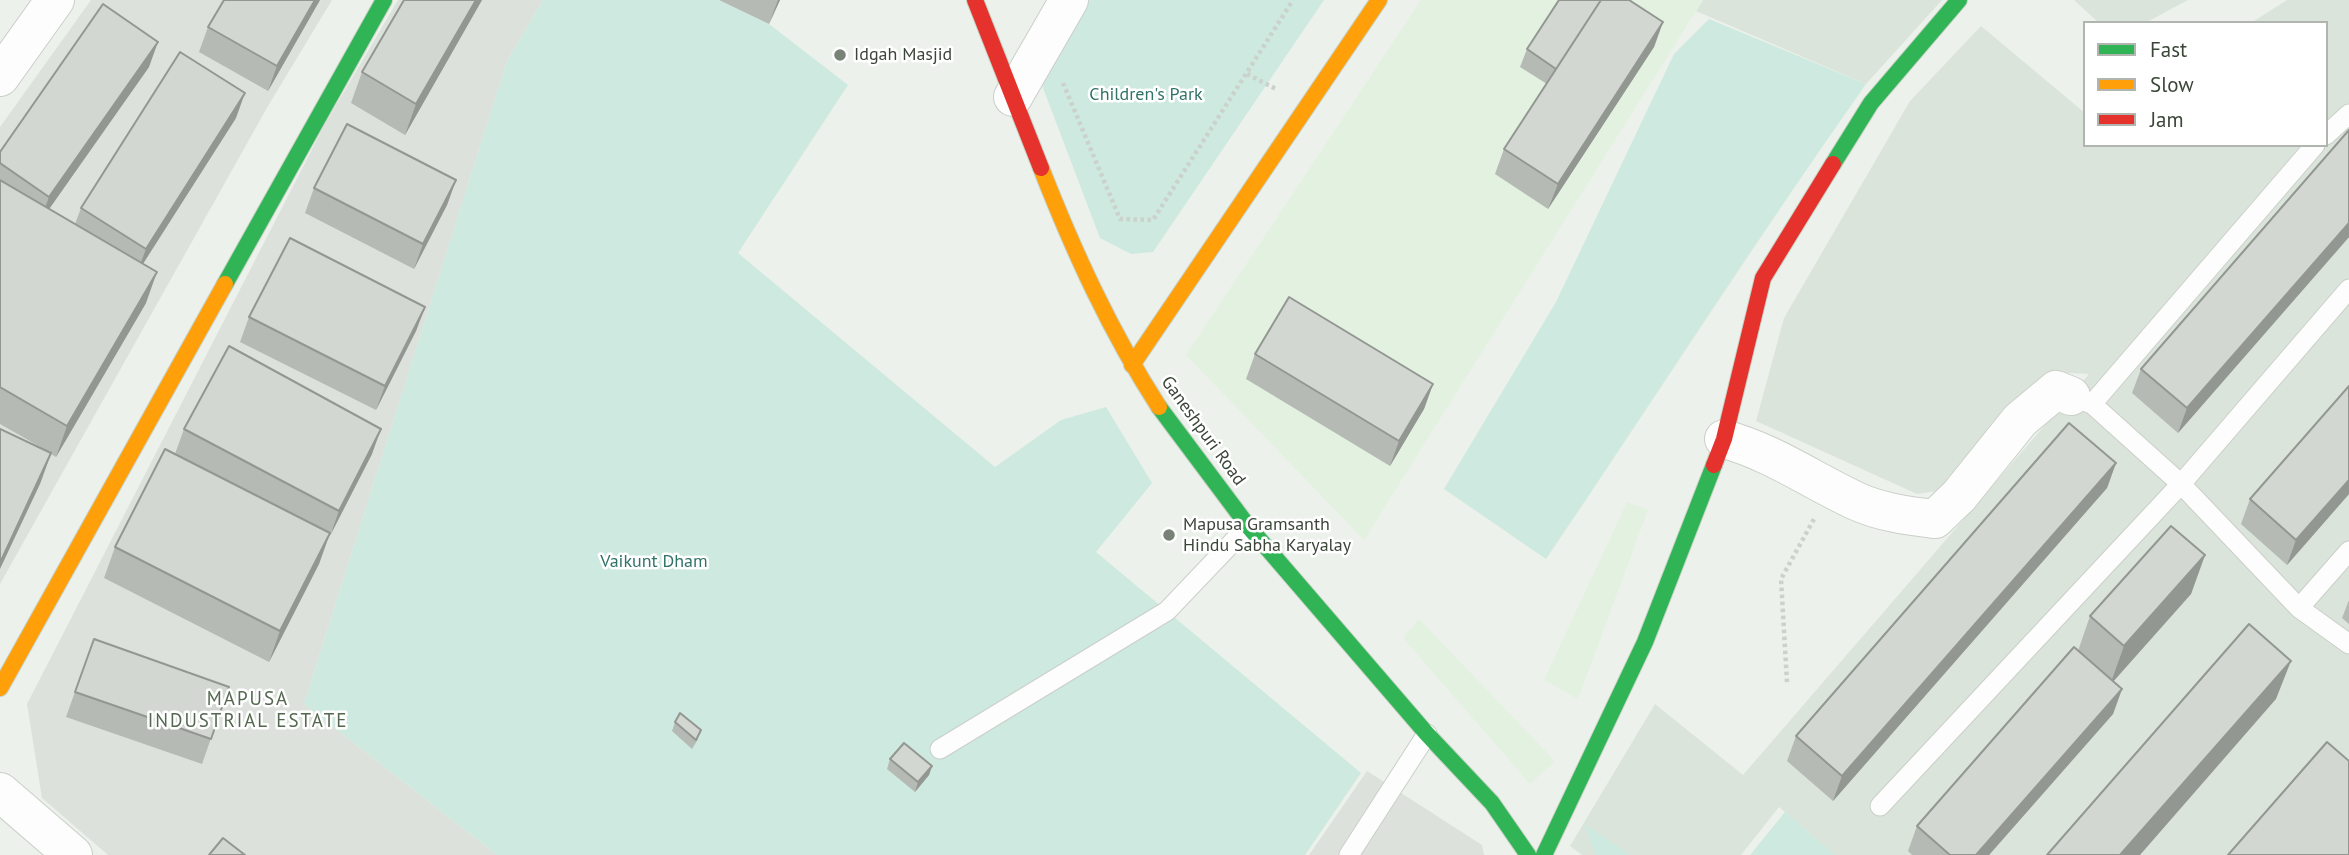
<!DOCTYPE html>
<html>
<head>
<meta charset="utf-8">
<style>
	body { margin:0 }
	#map { position:relative; width:2349px; height:855px; overflow:hidden; background:#ecf1eb; font-family:"PT Sans",sans-serif }
	canvas { display:block }
	.legend { position:absolute; left:2083px; top:21px; width:245px; height:126px; box-sizing:border-box; background:#fff; border:2px solid #b0b5af; margin:0; padding:9px 12px; list-style:none; font-size:21px; color:#3a4638 }
	.legend li { display:flex; align-items:center; gap:14px; height:35px }
	.legend b { width:35px; border:2px solid #b0b5af }
</style>
</head>
<body>
<div id="map">
<canvas width="2349" height="855"></canvas>
<ul class="legend">
<li><b style="height:9px;background:#30b455"></b>Fast</li>
<li><b style="height:9px;background:#ff9f0a"></b>Slow</li>
<li><b style="height:9px;background:#e5322d"></b>Jam</li>
</ul>
</div>
<script>
const g = document.querySelector('canvas').getContext('2d');
g.lineJoin = 'round';
function paint(path, color) { g.fillStyle = color; g.fill(path, 'evenodd'); }
function strokePath(path, color, width, dash) { g.strokeStyle = color; g.lineWidth = width; g.lineCap = dash ? 'butt' : 'round'; g.setLineDash(dash || []); g.stroke(path); }
function label(font, color, halo, rows, align = 'center') {
  g.font = font + ' "PT Sans",sans-serif'; g.lineWidth = 5; g.setLineDash([]); g.textBaseline = 'middle'; g.strokeStyle = halo; g.fillStyle = color; for (const [text, x, y, turn = 0] of rows) {
    g.save(); g.translate(x, y); g.rotate((+turn || 0) * Math.PI / 180); g.textAlign = isNaN(turn) ? turn : align; if (halo) g.strokeText(text, 0, 0); g.fillText(text, 0, 0); g.restore();
  }
}
const residential = new Path2D(`
	M 1703,0 L 1942,0 L 1866,84 L 1696,11 Z
	M 2074,0 L 2188,0 L 2145,23 L 2099,23 Z
	M 2287,0 L 2349,0 L 2349,855 L 1835,855 L 1779,807 L 1741,855 L 1582,855 L 1570,846 L 1655,704 L 1743,775 L 2089,374 L 2048,372 L 1943,490 L 1917,494 L 1756,421 L 1784,318 L 1910,101 L 1981,26 L 2085,113 L 2085,145 L 2326,145 L 2326,23 L 2251,23 Z`);
const commercial = new Path2D(`
	M 1421,0 L 1703,0 L 1364,540 L 1186,355 Z
	M 1627,502 L 1648,510 L 1578,699 L 1544,680 Z
	M 1419,619 L 1555,761 L 1530,784 L 1403,638 Z`);
const industrial = new Path2D(`
	M 91,0 L 332,0 L 268,106 L 0,584 L 0,127 Z
	M 398,0 L 543,0 L 507,61 L 304,704 L 497,855 L 108,855 L 42,798 L 27,704 L 325,124 Z
	M 1367,771 L 1482,845 L 1484,855 L 1309,855 Z`);
const green = new Path2D(`
	M 543,0 L 719,0 L 769,24 L 848,85 L 738,253 L 995,467 L 1061,420 L 1106,407 L 1152,483 L 1096,552 L 1361,773 L 1305,855 L 497,855 L 304,704 L 507,61 Z
	M 1090,0 L 1324,0 L 1153,252 L 1131,254 L 1100,238 L 1040,80 Z
	M 1709,19 L 1866,84 C 1756,240 1653,401 1546,559 L 1444,489 L 1556,302 L 1674,54 Z
	M 1785,812 L 1835,855 L 1750,855 Z
	M 1584,824 L 1631,855 L 1595,855 Z`);
const path = new Path2D(`
	M 1247,74 L 1276,89
	M 1063,83 L 1120,219 L 1153,220 L 1293,0
	M 1787,682 L 1781,579 L 1814,519`);
const lane = new Path2D(`
	M 2326,135 L 2349,114
	M 2071,396 L 2092,404 L 2181,484 L 2299,608 L 2349,644
	M 2092,404 L 2315,145
	M 2299,608 L 2349,551
	M 940,749 L 1167,611 L 1248,526
	M 1880,806 L 2181,484 L 2349,289
	M 1349,855 L 1427,734`);
const street = new Path2D(`
	M 0,77 L 55,0
	M 1013,97 L 1069,0
	M 1724,439 C 1772,452 1811,480 1856,501 C 1880,512 1908,516 1935,519 L 1959,496 L 2020,420 L 2056,390 L 2071,396
	M 0,792 L 73,855`);
const fast = new Path2D(`
	M 1833,164 L 1871,103 L 1959,0
	M 225,284 L 384,0
	M 1159,407 L 1248,526 L 1427,734 L 1492,803 L 1528,855
	M 1544,855 L 1645,642 L 1714,465`);
const slow = new Path2D(`
	M 1041,168 C 1074,252 1110,331 1159,407
	M 1132,365 L 1379,0
	M 0,688 L 225,284`);
const jam = new Path2D(`
	M 975,0 L 1041,168
	M 1714,465 L 1724,439 L 1763,278 L 1833,164`);
const wall = new Path2D(`
	M 224,0 L 320,0 L 268,91 L 199,52 L 208,27 Z
	M 404,0 L 482,0 L 405,135 L 351,103 L 362,72 Z
	M 719,0 L 780,0 L 769,24 Z
	M 1663,22 L 1654,47 L 1548,209 L 1495,174 L 1504,149 L 1547,84 L 1520,67 L 1527,49 Z
	M 149,67 L 49,209 L 75,224 L 81,208 L 236,118 L 143,264 L 146,303 L 56,457 L 51,454 L 40,484 L 49,452 L 0,424 L 0,152 Z
	M 2349,130 L 2349,237 L 2178,433 L 2132,393 L 2141,369 Z
	M 456,180 L 447,205 L 414,269 L 305,213 L 314,188 Z
	M 425,307 L 416,331 L 376,410 L 240,342 L 249,317 Z
	M 1255,354 L 1433,384 L 1424,409 L 1390,466 L 1246,379 Z
	M 2349,386 L 2349,494 L 2287,565 L 2241,524 L 2250,499 Z
	M 184,429 L 372,454 L 329,536 L 319,564 L 269,662 L 104,578 L 115,547 L 203,469 L 175,454 Z
	M 2116,463 L 2107,488 L 1833,801 L 1787,761 L 1796,736 Z
	M 2205,555 L 2191,594 L 2113,682 L 2122,689 L 2113,714 L 1989,855 L 1912,855 L 1908,851 L 1917,826 L 2078,651 L 2090,616 Z
	M 2349,600 L 2349,624 L 2342,618 Z
	M 94,639 L 229,687 L 202,764 L 66,717 Z
	M 675,722 L 698,739 L 692,749 L 672,731 Z
	M 890,759 L 932,766 L 929,775 L 915,792 L 887,769 Z`);
const shadedWall = new Path2D(`
	M 315,0 L 320,0 L 268,91 L 277,66 Z
	M 476,0 L 482,0 L 405,135 L 416,104 Z
	M 778,0 L 780,0 L 769,24 Z
	M 1663,22 L 1654,47 L 1548,209 L 1558,184 Z
	M 158,42 L 149,67 L 40,222 L 49,197 Z
	M 245,93 L 236,118 L 137,273 L 146,249 Z
	M 456,180 L 447,205 L 414,269 L 423,244 Z
	M 2349,223 L 2349,237 L 2178,433 L 2187,408 Z
	M 157,272 L 146,303 L 56,457 L 67,426 Z
	M 425,307 L 416,331 L 376,410 L 385,386 Z
	M 1433,384 L 1424,409 L 1390,466 L 1399,441 Z
	M 381,429 L 372,454 L 330,536 L 339,511 Z
	M 51,453 L 40,484 L 0,569 L 0,563 Z
	M 2116,463 L 2107,488 L 1833,801 L 1842,776 Z
	M 2349,480 L 2349,494 L 2287,565 L 2296,540 Z
	M 330,533 L 319,564 L 269,662 L 280,631 Z
	M 2205,555 L 2191,594 L 2110,685 L 2124,646 Z
	M 2291,661 L 2276,699 L 2140,855 L 2120,855 Z
	M 2122,689 L 2113,714 L 1989,855 L 1976,855 Z
	M 932,766 L 929,775 L 915,792 L 918,782 Z`);
const building = new Path2D(`
	M 224,0 L 315,0 L 277,66 L 208,27 Z
	M 404,0 L 476,0 L 416,104 L 362,72 Z
	M 1559,0 L 1601,0 L 1556,69 L 1527,49 Z
	M 1601,0 L 1629,0 L 1663,22 L 1558,184 L 1504,149 Z
	M 103,4 L 158,42 L 49,197 L 0,163 L 0,152 Z
	M 180,52 L 245,93 L 146,249 L 81,208 Z
	M 347,124 L 456,180 L 423,244 L 314,188 Z
	M 2349,130 L 2349,223 L 2187,408 L 2141,369 Z
	M 0,180 L 157,272 L 67,426 L 0,387 Z
	M 290,238 L 425,307 L 385,386 L 249,317 Z
	M 1289,297 L 1433,384 L 1399,441 L 1255,354 Z
	M 229,346 L 381,429 L 339,511 L 184,429 Z
	M 2349,386 L 2349,480 L 2296,540 L 2250,499 Z
	M 2069,423 L 2116,463 L 1842,776 L 1796,736 Z
	M 0,429 L 51,453 L 0,563 Z
	M 165,449 L 330,533 L 280,631 L 115,547 Z
	M 2171,526 L 2205,555 L 2124,646 L 2090,616 Z
	M 2249,624 L 2291,661 L 2120,855 L 2047,855 Z
	M 94,639 L 229,687 L 211,739 L 75,692 Z
	M 2074,647 L 2122,689 L 1976,855 L 1950,855 L 1917,826 Z
	M 680,713 L 701,730 L 696,740 L 675,722 Z
	M 2327,742 L 2349,761 L 2349,855 L 2228,855 Z
	M 904,743 L 932,766 L 918,782 L 890,759 Z
	M 223,838 L 245,855 L 209,855 Z`);
const markers = [
	[840,55,7,"#788277"],
	[1169,535,7,"#788277"]
];
const poiNames = [
	["Idgah Masjid",854,55],
	["Mapusa Gramsanth",1183,525],
	["Hindu Sabha Karyalay",1183,546]
];
const parkNames = [
	["Children's Park",1146,95],
	["Vaikunt Dham",654,562]
];
const streetNames = [
	["Ganeshpuri Road",1203,431,54]
];
const neighbourhoodNames = [
	["MAPUSA",248,700],
	["INDUSTRIAL ESTATE",248,722]
];
paint(residential, '#dbe4da');
paint(commercial, '#e3f2e0');
paint(industrial, '#dce2db');
paint(green, '#cee9df');
strokePath(lane, '#cacfc9', 21);
strokePath(street, '#cacfc9', 40);
strokePath(fast, '#c5d1c4', 18);
strokePath(slow, '#c5d1c4', 18);
strokePath(jam, '#c5d1c4', 18);
strokePath(path, '#cbd1cb', 4.5, [3.5, 3.5]);
strokePath(lane, '#fcfdfc', 19);
strokePath(street, '#fcfdfc', 38);
strokePath(fast, '#30b455', 16);
strokePath(slow, '#ff9f0a', 16);
strokePath(jam, '#e5322d', 16);
paint(wall, '#b5bab4');
paint(shadedWall, '#939792');
paint(building, '#d2d8d1');
strokePath(building, '#939792', 2);
for (const [x, y, r, color] of markers) { const dot = new Path2D(); dot.arc(x, y, r, 0, 2 * Math.PI); g.fillStyle = color; g.fill(dot); strokePath(dot, '#fff', 2.5); }
label('18px', '#3a4638', '#fff', poiNames, 'left');
label('18px', '#317369', '#fff', parkNames);
label('18px', '#3a4638', '#fff', streetNames);
g.letterSpacing = '2px';
label('19px', '#546850', '#fff', neighbourhoodNames);
g.letterSpacing = '0px';
</script>
</body>
</html>
